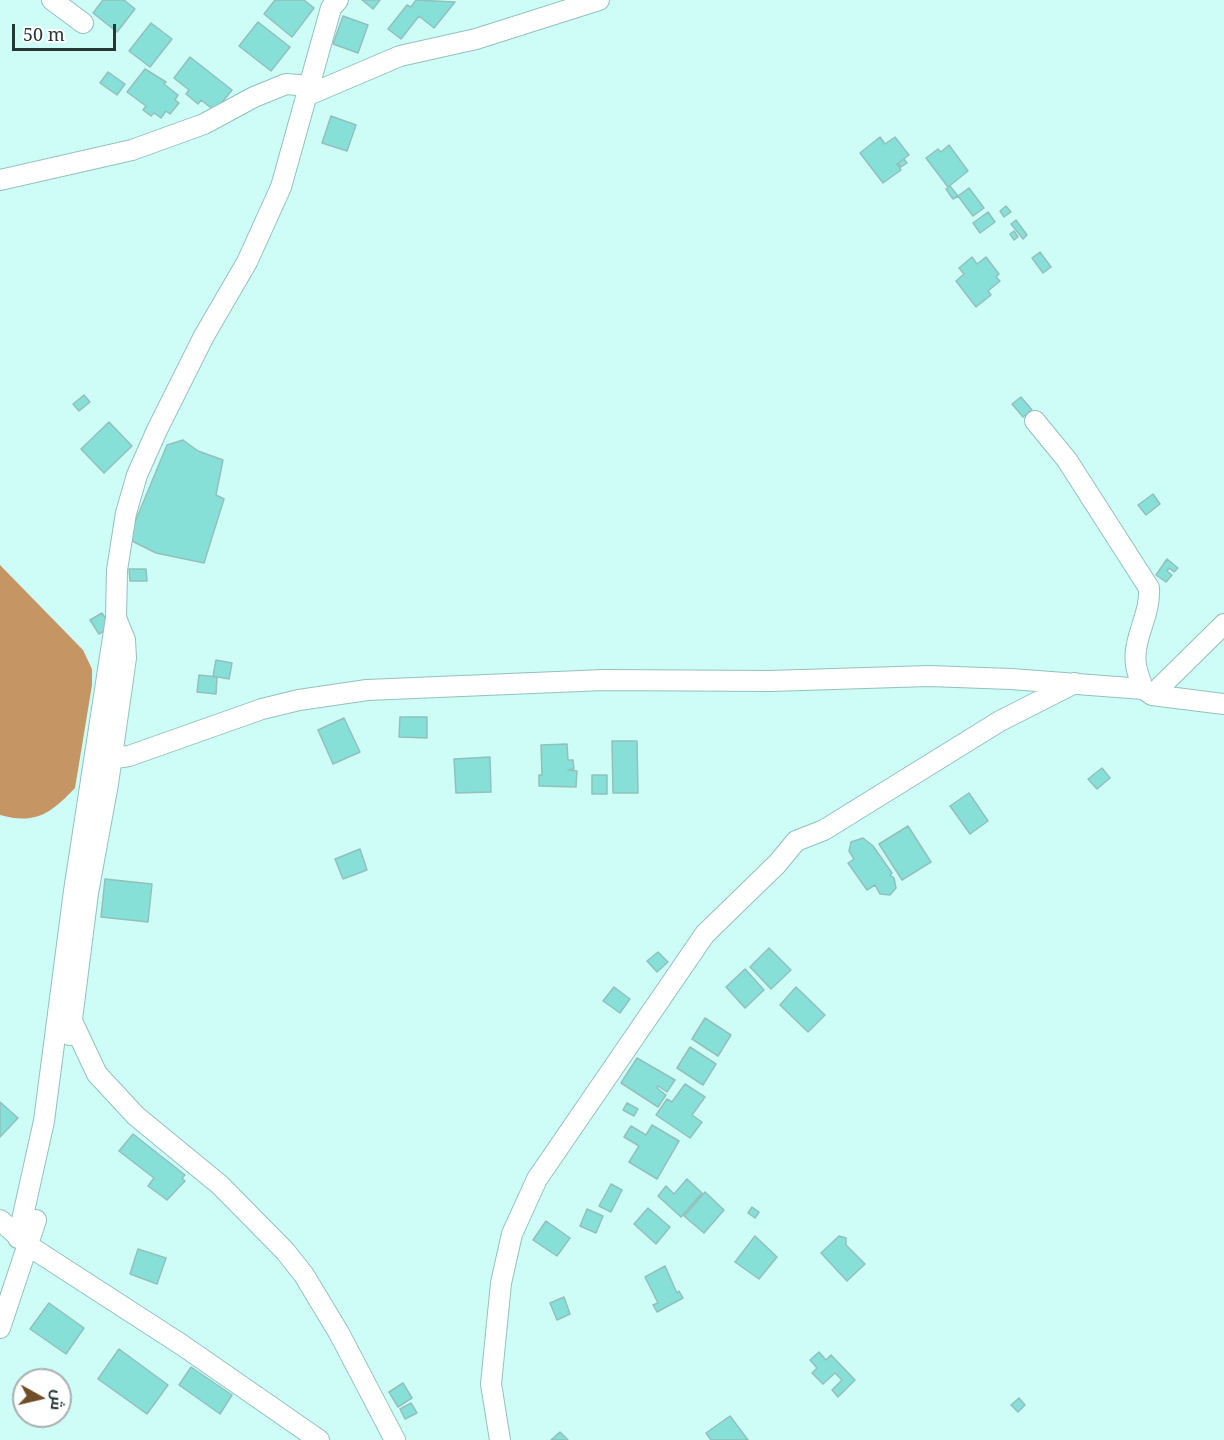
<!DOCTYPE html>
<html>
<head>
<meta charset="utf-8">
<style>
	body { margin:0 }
	#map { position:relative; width:1224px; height:1440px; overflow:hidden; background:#cefdf8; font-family:"Noto Serif",Cairo,serif }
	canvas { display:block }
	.north { position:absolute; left:12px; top:1368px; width:60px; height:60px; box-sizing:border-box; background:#fff; border:2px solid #a8afaf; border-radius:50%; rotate:98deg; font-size:16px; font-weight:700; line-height:24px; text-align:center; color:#253836 }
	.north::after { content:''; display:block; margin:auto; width:21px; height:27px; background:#714d27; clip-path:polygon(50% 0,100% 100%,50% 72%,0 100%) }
	.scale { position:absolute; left:12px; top:24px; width:104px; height:27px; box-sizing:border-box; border:3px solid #253836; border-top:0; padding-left:8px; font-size:18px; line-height:21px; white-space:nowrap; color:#253836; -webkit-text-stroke:4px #fff; paint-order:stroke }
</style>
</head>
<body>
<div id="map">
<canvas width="1224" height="1440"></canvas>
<div class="north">ش</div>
<div class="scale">50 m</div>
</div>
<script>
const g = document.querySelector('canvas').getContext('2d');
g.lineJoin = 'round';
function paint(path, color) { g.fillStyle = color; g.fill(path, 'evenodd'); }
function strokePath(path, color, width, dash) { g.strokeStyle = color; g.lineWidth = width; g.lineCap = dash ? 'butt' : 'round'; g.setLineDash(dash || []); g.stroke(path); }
const water = new Path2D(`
	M 0,565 L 83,650 L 92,669 L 92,685 L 75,788 C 51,813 36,825 0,815 Z`);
const building = new Path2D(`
	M 103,0 L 124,0 L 135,9 L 117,32 L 93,13 Z
	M 275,0 L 304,0 L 314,8 L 292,37 L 264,14 Z
	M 362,0 L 380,0 L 373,9 Z
	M 416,0 L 455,2 L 434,28 L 419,16 L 401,39 L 388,29 L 407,5 L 411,7 Z
	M 343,16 L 368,25 L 358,53 L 333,44 Z
	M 258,22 L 290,47 L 271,71 L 239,46 Z
	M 151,23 L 172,39 L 150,67 L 129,51 Z
	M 190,57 L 232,90 L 215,111 L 201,100 L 198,104 L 186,94 L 189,90 L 174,78 Z
	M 145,69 L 166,82 L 164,84 L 178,95 L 175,100 L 179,103 L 170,114 L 166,111 L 161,118 L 154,113 L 151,116 L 143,110 L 146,106 L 127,92 Z
	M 108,72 L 125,84 L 117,95 L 100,83 Z
	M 331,116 L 356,125 L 347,151 L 322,143 Z
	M 880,137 L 885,144 L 895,137 L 909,155 L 897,164 L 901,170 L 883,183 L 860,153 Z
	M 949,145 L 968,171 L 948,187 L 926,158 L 938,149 L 941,152 Z
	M 904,159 L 907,163 L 901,167 L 898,163 Z
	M 950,186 L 958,196 L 953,199 L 946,189 Z
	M 969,188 L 984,208 L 973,216 L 958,196 Z
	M 1006,206 L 1011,212 L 1004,217 L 1000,211 Z
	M 988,212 L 995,222 L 980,233 L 973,223 Z
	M 1016,220 L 1027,235 L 1023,239 L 1011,224 Z
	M 1014,231 L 1018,237 L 1014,240 L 1010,234 Z
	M 1040,252 L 1051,267 L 1043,273 L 1032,258 Z
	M 972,257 L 977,264 L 986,257 L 999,274 L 996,277 L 1000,281 L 988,291 L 991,295 L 976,307 L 956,281 L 964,274 L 959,268 Z
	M 84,395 L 90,402 L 79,411 L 73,404 Z
	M 1021,397 L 1032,410 L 1023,417 L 1012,404 Z
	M 109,422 L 132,446 L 104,473 L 81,449 Z
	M 183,440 L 198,451 L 223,460 L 216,495 L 224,499 L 204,563 L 156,553 L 128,539 L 167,445 Z
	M 1153,494 L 1160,504 L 1146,515 L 1138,505 Z
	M 1167,559 L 1178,568 L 1174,572 L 1169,568 L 1167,571 L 1172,575 L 1166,582 L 1156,575 Z
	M 129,569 L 146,569 L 147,581 L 130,581 Z
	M 102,613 L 111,627 L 99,634 L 90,620 Z
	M 216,660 L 232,663 L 229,679 L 213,676 Z
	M 199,675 L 217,677 L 216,694 L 197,692 Z
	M 400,717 L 427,717 L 427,738 L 399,737 Z
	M 344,718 L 360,752 L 333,764 L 318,730 Z
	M 612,741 L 637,741 L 638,793 L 613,793 Z
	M 567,744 L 568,760 L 573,760 L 574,769 L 568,770 L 577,771 L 576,787 L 539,786 L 539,775 L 542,775 L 541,745 Z
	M 490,757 L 491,792 L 456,793 L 454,759 Z
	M 1102,768 L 1110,778 L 1097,789 L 1088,779 Z
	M 592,775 L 607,775 L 607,794 L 592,794 Z
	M 969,793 L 988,821 L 970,834 L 950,806 Z
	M 908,826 L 931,862 L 902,880 L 879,844 Z
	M 863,838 L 873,846 L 892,873 L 890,875 L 894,878 L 896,888 L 890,895 L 880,894 L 875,885 L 867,890 L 848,863 L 854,859 L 849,851 L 851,842 Z
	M 360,849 L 367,870 L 343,879 L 335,859 Z
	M 105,879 L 152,884 L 148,922 L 101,917 Z
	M 769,948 L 791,970 L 771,989 L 750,967 Z
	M 658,952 L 668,962 L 657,972 L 647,961 Z
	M 745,969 L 764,990 L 745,1008 L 726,987 Z
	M 614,987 L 630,999 L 620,1013 L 603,1001 Z
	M 796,987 L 825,1015 L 808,1032 L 780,1005 Z
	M 705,1018 L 731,1035 L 718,1056 L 692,1039 Z
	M 690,1047 L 716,1064 L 703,1085 L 677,1068 Z
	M 637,1058 L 675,1080 L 667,1092 L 658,1086 L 657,1088 L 666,1095 L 658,1107 L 621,1083 Z
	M 685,1084 L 705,1097 L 692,1115 L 702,1122 L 690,1138 L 656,1115 L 667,1099 L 672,1102 Z
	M 0,1102 L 18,1118 L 0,1137 Z
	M 627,1103 L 638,1109 L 634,1116 L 623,1110 Z
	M 652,1125 L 679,1141 L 657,1179 L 629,1162 L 639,1146 L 624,1137 L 631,1126 L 646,1135 Z
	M 133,1134 L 185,1175 L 182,1178 L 185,1181 L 167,1200 L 148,1186 L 154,1178 L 119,1151 Z
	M 687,1179 L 702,1193 L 681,1217 L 658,1196 L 666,1186 L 674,1194 Z
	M 611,1184 L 622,1190 L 611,1212 L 599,1206 Z
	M 705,1192 L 724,1210 L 704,1233 L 684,1216 Z
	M 752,1207 L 759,1212 L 755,1218 L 748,1213 Z
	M 648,1208 L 670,1227 L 656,1244 L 634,1224 Z
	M 587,1209 L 603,1216 L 596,1233 L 580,1226 Z
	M 546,1221 L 570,1238 L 557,1256 L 533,1240 Z
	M 755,1236 L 777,1257 L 759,1279 L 735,1262 Z
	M 839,1236 L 846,1238 L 846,1245 L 865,1264 L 847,1281 L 821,1253 Z
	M 138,1249 L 166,1258 L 157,1284 L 130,1274 Z
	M 665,1266 L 677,1293 L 679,1291 L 683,1298 L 657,1312 L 653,1305 L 658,1303 L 645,1277 Z
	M 564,1297 L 570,1314 L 557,1320 L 550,1303 Z
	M 49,1303 L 84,1328 L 66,1354 L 30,1329 Z
	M 119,1349 L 168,1385 L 147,1414 L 98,1379 Z
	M 819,1352 L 826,1360 L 831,1355 L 855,1380 L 838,1397 L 832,1390 L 842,1380 L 835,1373 L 823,1384 L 812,1373 L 817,1368 L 810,1360 Z
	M 191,1367 L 232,1395 L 220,1414 L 179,1385 Z
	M 403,1383 L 412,1398 L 398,1407 L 389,1392 Z
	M 1019,1398 L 1025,1405 L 1018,1412 L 1011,1405 Z
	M 411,1403 L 417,1413 L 405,1419 L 400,1409 Z
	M 730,1416 L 748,1440 L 711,1440 L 706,1433 Z
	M 560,1432 L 568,1440 L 551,1440 Z`);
const minor = new Path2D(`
	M 52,0 L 83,23
	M 306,96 L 400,56 L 476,39 L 599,0
	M 0,180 L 132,150 L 204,124 L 254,97 L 286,84 L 309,86
	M 1035,421 L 1067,460 L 1149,588 C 1151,615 1132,639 1136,665 C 1137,673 1141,681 1143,689
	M 1152,695 L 1224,624
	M 95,761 L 129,756 L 262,709 L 299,700 L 367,690 L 604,680 L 770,681 L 929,676 L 1011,679 L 1143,689 L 1152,695 L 1224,704
	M 72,1021 L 97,1074 L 136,1116 L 220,1185 L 285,1251 L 304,1275 L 339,1333 L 395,1440
	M 70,1035 L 88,893 L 108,784 L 126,658 L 125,640 L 116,618
	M 0,1220 L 29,1246 L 182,1345 L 319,1440
	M 18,1238 L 44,1121 L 74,891 L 116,618 L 117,570 L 126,513 L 137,475 L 157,430 L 204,336 L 247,262 L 281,187 L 331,8 L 338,0
	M 0,1328 L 36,1220
	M 500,1440 L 491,1384 L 501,1283 L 512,1234 L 537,1179 L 705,934 L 777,864 L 796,841 L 824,830 L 1000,721 L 1075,683`);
paint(water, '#c69564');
paint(building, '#86e0d7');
strokePath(building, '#93c0bb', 1.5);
strokePath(minor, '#93c1bb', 22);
strokePath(minor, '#fff', 20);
</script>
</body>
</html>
